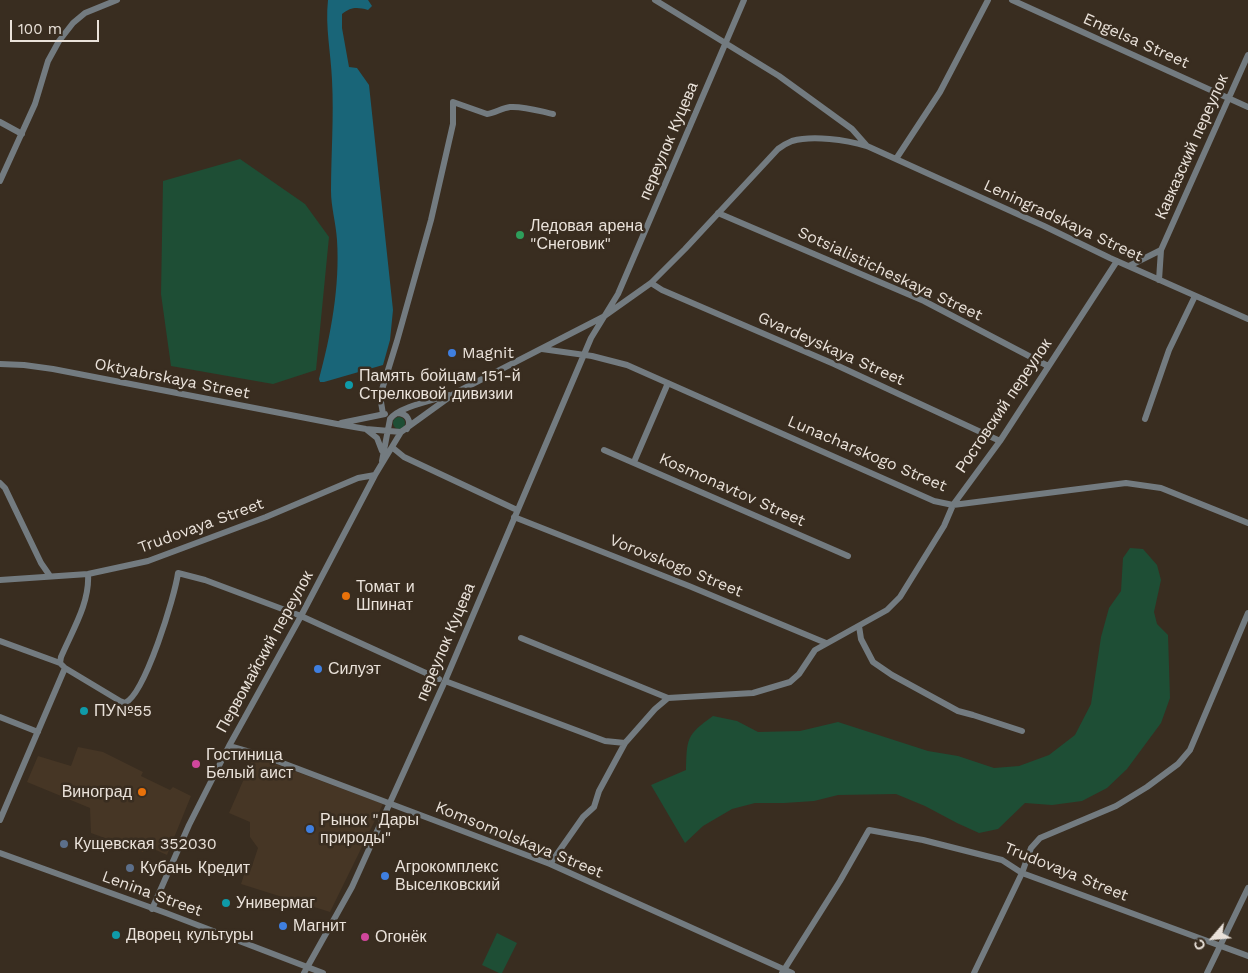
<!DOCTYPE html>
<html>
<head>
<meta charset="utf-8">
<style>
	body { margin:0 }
	#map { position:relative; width:1248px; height:973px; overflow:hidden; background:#392d20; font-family:"Work Sans",sans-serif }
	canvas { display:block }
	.north { position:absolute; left:1188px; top:913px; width:50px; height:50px; -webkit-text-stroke:4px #392d20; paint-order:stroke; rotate:243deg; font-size:14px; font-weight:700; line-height:20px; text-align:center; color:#eae2da }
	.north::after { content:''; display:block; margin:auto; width:18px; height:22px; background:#eae2da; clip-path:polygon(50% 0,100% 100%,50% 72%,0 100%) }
	.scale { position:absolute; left:10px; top:20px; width:89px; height:22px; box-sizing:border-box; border:2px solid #eae2da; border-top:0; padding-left:6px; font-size:15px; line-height:18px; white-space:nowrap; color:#eae2da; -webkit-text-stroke:4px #392d20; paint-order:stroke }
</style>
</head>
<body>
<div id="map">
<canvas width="1248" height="973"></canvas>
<div class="north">С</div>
<div class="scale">100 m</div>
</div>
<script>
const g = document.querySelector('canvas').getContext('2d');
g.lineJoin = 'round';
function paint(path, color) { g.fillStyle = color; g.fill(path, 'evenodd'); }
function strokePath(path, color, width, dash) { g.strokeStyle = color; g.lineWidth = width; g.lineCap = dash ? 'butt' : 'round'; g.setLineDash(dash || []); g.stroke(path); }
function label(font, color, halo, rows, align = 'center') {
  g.font = font + ' "Work Sans",sans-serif'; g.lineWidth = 5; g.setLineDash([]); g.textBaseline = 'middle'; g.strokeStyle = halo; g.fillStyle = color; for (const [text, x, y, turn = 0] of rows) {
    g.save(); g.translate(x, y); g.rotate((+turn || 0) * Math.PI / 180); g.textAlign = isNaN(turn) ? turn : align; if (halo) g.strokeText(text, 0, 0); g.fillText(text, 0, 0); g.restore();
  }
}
const built = new Path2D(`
	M 78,747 L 103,752 L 143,772 L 141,776 L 170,790 L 173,787 L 191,796 L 167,855 L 147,846 L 143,852 L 91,833 L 90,808 L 27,782 L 38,756 L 71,766 Z
	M 254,756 L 383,804 L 330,912 L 241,884 L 245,872 L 250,872 L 258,848 L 250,837 L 250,822 L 229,813 Z`);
const green = new Path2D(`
	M 240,159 L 305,204 L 329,237 L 316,370 L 273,384 L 171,366 L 161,294 L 163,181 Z
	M393 423a6 6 0 1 1 12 0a6 6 0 1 1-12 0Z
	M 1130,548 L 1143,549 L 1157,565 L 1161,580 L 1154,612 L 1157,624 L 1168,635 L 1170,698 L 1161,723 L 1127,769 L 1107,788 L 1082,801 L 1052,805 L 1025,803 L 998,829 L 979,833 L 957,823 L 925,806 L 896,794 L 838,795 L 814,801 L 784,803 L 755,803 L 732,809 L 703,826 L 685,843 L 651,785 L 686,770 C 687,739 686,735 713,716 L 737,721 L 758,732 L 800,731 L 838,722 L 928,751 L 958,756 L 994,768 L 1019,766 L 1049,755 L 1075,735 L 1091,704 L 1101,637 L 1109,608 L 1121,591 L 1123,558 Z
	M 497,933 L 517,943 L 502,973 L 499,973 L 482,965 Z`);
const water = new Path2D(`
	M 328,0 L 368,0 L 372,6 L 368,10 C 357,7 351,7 342,14 L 342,28 L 349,67 L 357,68 L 369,85 L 393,310 L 390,340 L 383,365 L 324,382 L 320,382 L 319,379 C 331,335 340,286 337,240 C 336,223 331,207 331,191 C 331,154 334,117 332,80 C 331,53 325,27 328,0 Z`);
const minor = new Path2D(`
	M 655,0 L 779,76 L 852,129 L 867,146
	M 1012,0 L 1248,107
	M 0,122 L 22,134
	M 896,159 L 940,92 L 988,0
	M 0,181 L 35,104 L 48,61 L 59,41 L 73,23 L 85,13 L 117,0
	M 718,213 L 924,301 L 1048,366
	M 1129,266 L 1161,250
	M 1159,280 L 1161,250 L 1248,55
	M 651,283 L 662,290 L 834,364 L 1000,441
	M 542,349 L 592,356 L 627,365 L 934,501 L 953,505 L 1126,483 L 1161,488 L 1248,523
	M 0,364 L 24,365 L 53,369 L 337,424 L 366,429 L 401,432 L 455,393 L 603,317 L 651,283 L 685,249 L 778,149 C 782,146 787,143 792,141 C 813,135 846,140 867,146 L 1044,226 L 1110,258 L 1248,319
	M 397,413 C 407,413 412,421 407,429
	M 383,414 L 380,396 L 397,341 L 431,220 L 453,124 L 453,102 L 487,114 C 495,113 502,108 510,107 C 524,106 539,111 553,114
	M 1145,419 L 1169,350 L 1195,296
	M 341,423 L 385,414
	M 367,430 L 377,438 L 382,451
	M 393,448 L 404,457 L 517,510
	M 604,450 L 848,556
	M 382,461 L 390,419 C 398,407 434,400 449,395
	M 634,462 L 668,383
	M 0,483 L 5,488 L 41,563 L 50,576
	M 514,517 L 689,586 L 826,643
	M 0,580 L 88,574 L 148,561 L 266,517 L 358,478 L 375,475
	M 859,626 L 861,639 L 873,662 L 892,675 L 958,711 L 973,715 L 1022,731
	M 521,638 L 668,698
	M 0,641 L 60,663 L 65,668 L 120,701 L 125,703 C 145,694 175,596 178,573 L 205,580 L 301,616 L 439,679
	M 60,663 L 61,657 C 72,631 90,603 88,574
	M 445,681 L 605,741 L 625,743
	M 0,717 L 38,732
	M 229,746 L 264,756 L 550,864 L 792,973
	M 0,820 L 65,668
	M 0,853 L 166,913 L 323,973
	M 550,864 L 583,817 L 594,807 L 599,791 L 625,743 L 655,709 L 668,698 L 753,693 L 790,682 L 799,674 L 815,650 L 887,610 L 900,597 L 944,526 L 953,505 L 1000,441 L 1117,261
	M 152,909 L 189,825 L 229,746 L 301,616 L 375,475 L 401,432
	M 304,973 L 352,887 L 379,827 L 445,681 L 591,338 L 618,294 L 744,0
	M 782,973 L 840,881 L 869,830 L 923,840 L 1002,860 L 1022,873 L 1248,956
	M 974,973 L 1022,873 L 1031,848 L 1040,838 L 1116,806 L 1147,787 L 1178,764 L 1190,750 L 1248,613
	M 1207,973 L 1248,888`);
const markers = [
	[520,235,5,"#2e9e5b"],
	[452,353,5,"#3f7fe0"],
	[349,385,5,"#0f9aa8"],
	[346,596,5,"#e8710a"],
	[318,669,5,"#3f7fe0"],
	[84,711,5,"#0f9aa8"],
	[196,764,5,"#d1479c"],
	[142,792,5,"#e8710a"],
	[310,829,5,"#3f7fe0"],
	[64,844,5,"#5c6f8a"],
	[130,868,5,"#5c6f8a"],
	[385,876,5,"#3f7fe0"],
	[226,903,5,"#0f9aa8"],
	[283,926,5,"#3f7fe0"],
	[116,935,5,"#0f9aa8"],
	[365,937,5,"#d1479c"]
];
const streetNames = [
	["Engelsa Street",1136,41,24],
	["переулок Куцева",669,141,-67],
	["Кавказский переулок",1192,147,-66],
	["Leningradskaya Street",1063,221,25],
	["Sotsialisticheskaya Street",890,274,25],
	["Gvardeyskaya Street",831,349,24],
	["Oktyabrskaya Street",172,379,11],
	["Ростовский переулок",1004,406,-56],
	["Lunacharskogo Street",867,454,23],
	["Kosmonavtov Street",732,490,24],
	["Trudovaya Street",201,526,-20],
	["Vorovskogo Street",676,566,22],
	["переулок Куцева",446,642,-67],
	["Первомайский переулок",265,652,-61],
	["Komsomolskaya Street",519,840,22],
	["Trudovaya Street",1066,872,22],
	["Lenina Street",152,894,20]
];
const poiNames = [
	["Ледовая арена",530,226],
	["\"Снеговик\"",530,244],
	["Magnit",462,353],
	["Память бойцам 151-й",359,376],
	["Стрелковой дивизии",359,394],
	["Томат и",356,587],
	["Шпинат",356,605],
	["Силуэт",328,669],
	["ПУ№55",94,711],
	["Гостиница",206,755],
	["Белый аист",206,773],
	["Виноград",132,792,"right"],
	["Рынок \"Дары",320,820],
	["природы\"",320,838],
	["Кущевская 352030",74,844],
	["Агрокомплекс",395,867],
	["Выселковский",395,885],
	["Кубань Кредит",140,868],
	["Универмаг",236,903],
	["Магнит",293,926],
	["Дворец культуры",126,935],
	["Огонёк",375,937]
];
paint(built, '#463625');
paint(green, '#1e4e35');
paint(water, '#196578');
strokePath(minor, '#737b80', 6);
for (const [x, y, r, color] of markers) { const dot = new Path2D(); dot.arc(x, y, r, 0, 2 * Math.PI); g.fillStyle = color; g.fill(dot); strokePath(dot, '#392d20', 2); }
label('16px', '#eae2da', '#392d20', streetNames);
label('16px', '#eae2da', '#392d20', poiNames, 'left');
</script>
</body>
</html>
